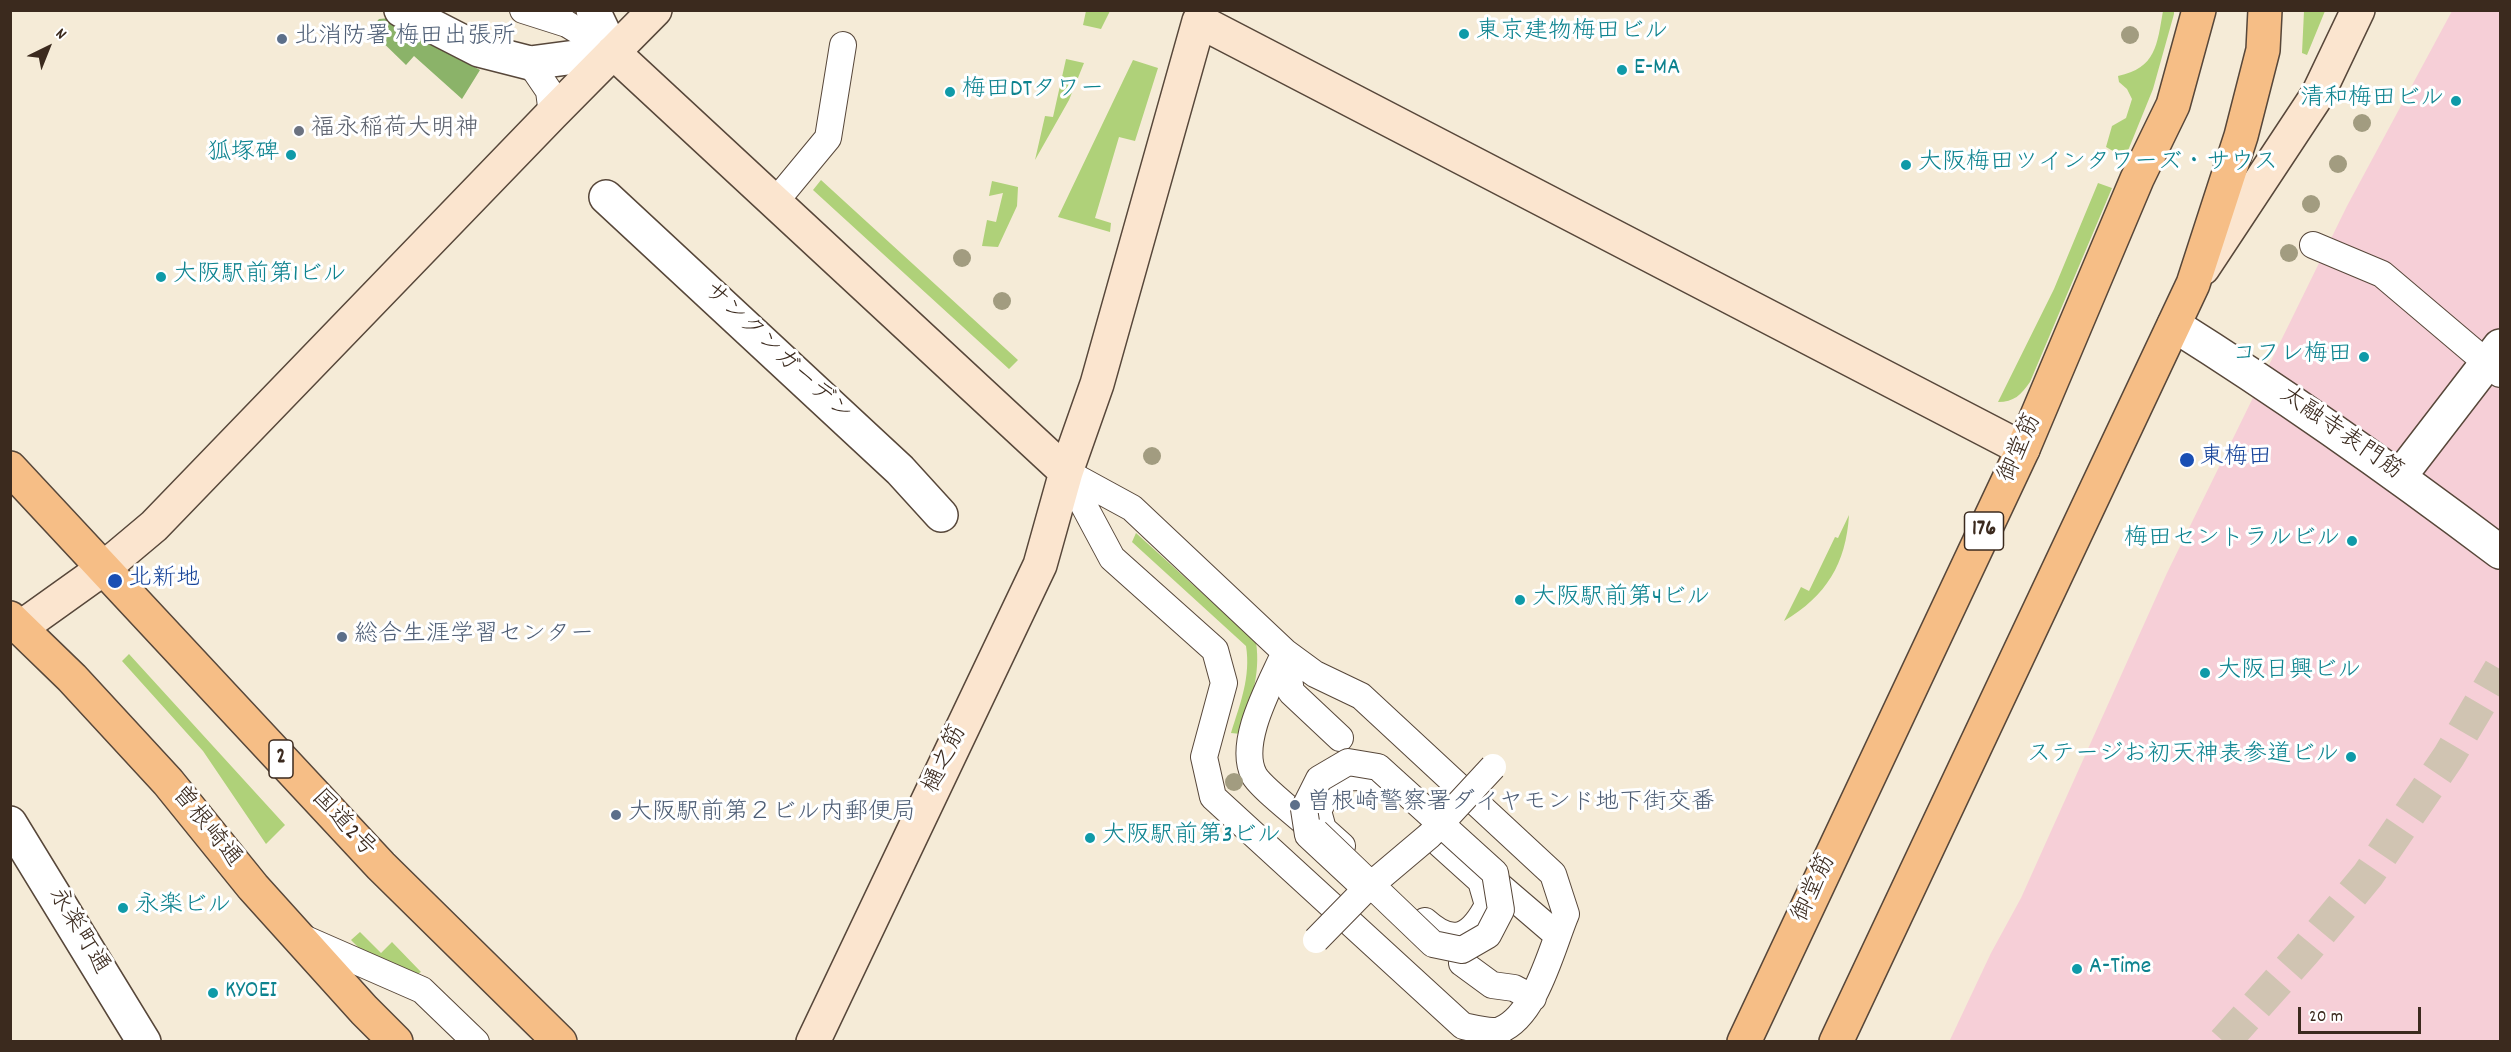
<!DOCTYPE html>
<html>
<head>
<meta charset="utf-8">
<style>
	body { margin:0 }
	#map { position:relative; width:2511px; height:1052px; overflow:hidden; background:#f5ebd7; font-family:Dekko,sans-serif }
	canvas { display:block }
	.frame { position:absolute; inset:0; border:12px solid #3b2a1e; pointer-events:none }
	.north { position:absolute; left:18px; top:18px; width:60px; height:60px; -webkit-text-stroke:4px #fff; paint-order:stroke; rotate:43deg; font-size:16px; font-weight:700; line-height:24px; text-align:center; color:#3b2a1e }
	.north::after { content:''; display:block; margin:auto; width:21px; height:27px; background:#3b2a1e; clip-path:polygon(50% 0,100% 100%,50% 72%,0 100%) }
	.scale { position:absolute; left:2298px; top:1007px; width:123px; height:27px; box-sizing:border-box; border:3px solid #3b2a1e; border-top:0; padding-left:8px; font-size:18px; line-height:21px; white-space:nowrap; color:#3b2a1e; -webkit-text-stroke:4px #fff; paint-order:stroke }
</style>
</head>
<body>
<div id="map">
<canvas width="2511" height="1052"></canvas>
<div class="frame"></div>
<div class="north">N</div>
<div class="scale">20 m</div>
</div>
<script>
const g = document.querySelector('canvas').getContext('2d');
g.lineJoin = 'round';
function paint(path, color) { g.fillStyle = color; g.fill(path, 'evenodd'); }
function strokePath(path, color, width, dash) { g.strokeStyle = color; g.lineWidth = width; g.lineCap = dash ? 'butt' : 'round'; g.setLineDash(dash || []); g.stroke(path); }
function label(font, color, halo, rows, align = 'center') {
  g.font = font + ' Dekko,"Klee One",sans-serif'; g.lineWidth = 6; g.setLineDash([]); g.textBaseline = 'middle'; g.strokeStyle = halo; g.fillStyle = color; for (const [text, x, y, turn = 0] of rows) {
    g.save(); g.translate(x, y); g.rotate((+turn || 0) * Math.PI / 180); g.textAlign = isNaN(turn) ? turn : align; if (halo) g.strokeText(text, 0, 0); g.fillText(text, 0, 0); g.restore();
  }
}
const built = new Path2D(`
	M 2452,11 L 2500,11 L 2500,1041 L 1949,1042 L 1991,953 L 2021,898 L 2167,573 L 2347,206 Z`);
const green = new Path2D(`
	M 1086,11 L 1110,11 L 1101,29 L 1083,25 Z
	M 2163,11 L 2174,11 L 2174,14 L 2153,89 L 2125,158 L 2106,147 L 2112,126 L 2126,118 L 2132,99 L 2127,89 L 2119,82 L 2118,76 C 2156,68 2157,45 2163,11 Z
	M 2304,11 L 2325,11 L 2307,55 L 2302,53 Z
	M 1066,59 L 1084,63 L 1069,100 L 1035,160 L 1045,116 L 1053,117 Z
	M 1133,60 L 1158,68 L 1135,141 L 1119,137 L 1095,218 L 1111,223 L 1110,232 L 1058,217 Z
	M 821,180 L 1018,360 L 1009,369 L 813,190 Z
	M 992,181 L 1018,187 L 1017,206 L 998,247 L 982,246 L 987,220 L 996,222 L 1003,193 L 989,196 Z
	M 2098,183 L 2112,188 L 2030,382 C 2021,395 2014,402 1998,402 L 2054,289 Z
	M 1849,515 C 1846,564 1826,596 1784,621 L 1801,587 L 1809,591 L 1835,537 L 1838,538 Z
	M 1136,533 L 1256,642 C 1261,675 1250,703 1241,734 L 1231,733 C 1240,704 1251,677 1246,646 L 1132,542 Z
	M 129,654 L 285,825 L 266,844 L 203,751 L 122,661 Z
	M 360,932 L 381,953 L 392,942 L 421,972 L 416,975 L 364,953 L 351,940 Z`);
const forest = new Path2D(`
	M 391,18 L 427,42 L 480,70 L 462,99 L 414,56 L 406,65 L 370,30 L 379,19 Z`);
const streetTunnel = new Path2D(`
	M 2224,1042 L 2305,951 L 2368,875 L 2449,756 L 2500,669`);
const lane = new Path2D(`
	M 523,10 L 567,24 L 613,52
	M 530,63 L 549,91 L 552,114
	M 775,202 L 828,138 L 843,45
	M 2313,245 L 2382,274 L 2500,374
	M 1066,472 L 1132,508 L 1285,652 L 1315,674 L 1361,696 L 1553,874 L 1566,914 C 1552,947 1536,1016 1500,1030 C 1491,1033 1473,1028 1463,1026 L 1213,797 L 1204,757 L 1224,683 L 1215,650 L 1112,558 Z
	M 1285,652 C 1271,684 1237,742 1254,775 C 1260,787 1304,821 1316,832
	M 1285,652 L 1291,692 L 1340,738
	M 1342,846 L 1323,829 L 1318,811 C 1333,780 1339,774 1374,778 L 1377,780
	M 1487,875 L 1557,935
	M 1425,921 C 1454,947 1471,937 1488,905 L 1481,881 L 1430,835
	M 301,937 L 422,990 L 476,1042
	M 1462,963 L 1492,985 L 1514,988 L 1533,998`);
const street = new Path2D(`
	M 401,10 L 479,50 L 530,63 L 613,52 L 593,10
	M 606,197 L 900,470 L 941,515
	M 2174,325 C 2287,396 2394,472 2500,552
	M 2400,476 L 2500,346
	M 10,823 L 144,1042`);
const secondary = new Path2D(`
	M 613,52 L 1066,472
	M 2203,268 L 2318,94 L 2358,10
	M 20,628 L 104,568 L 154,526 L 552,114 L 655,10
	M 813,1042 L 1040,565 L 1066,472 L 1097,384 L 1199,21 L 2023,449`);
const highway = new Path2D(`
	M 10,468 L 381,866 L 560,1042
	M 10,618 L 72,678 L 168,782 L 253,887 L 364,1010 L 396,1042
	M 1744,1042 L 2023,449 L 2137,179 L 2173,105 L 2199,10
	M 1836,1042 L 2193,284 L 2241,136 L 2263,50 L 2265,10`);
const laneBridge = new Path2D(`
	M 1316,832 L 1433,944 L 1462,950 L 1488,935 L 1501,910 L 1495,873 L 1378,767 L 1348,762 L 1319,779 L 1304,809 L 1308,835 L 1366,889
	M 1316,940 L 1366,889 L 1430,835 L 1493,767`);
const trees = [
	[2130,35],
	[2362,123],
	[2338,164],
	[2311,204],
	[2289,253],
	[962,258],
	[1002,301],
	[1152,456],
	[1234,782]
];
const markers = [
	[1464,34,6,"#0f9aa8"],
	[282,39,6,"#5c6f8a"],
	[1622,70,6,"#0f9aa8"],
	[950,92,6,"#0f9aa8"],
	[2456,101,6,"#0f9aa8"],
	[299,131,6,"#6b7280"],
	[291,155,6,"#0f9aa8"],
	[1906,165,6,"#0f9aa8"],
	[161,277,6,"#0f9aa8"],
	[2364,357,6,"#0f9aa8"],
	[2187,460,8,"#1a4fb4"],
	[2352,541,6,"#0f9aa8"],
	[115,581,8,"#1a4fb4"],
	[1520,600,6,"#0f9aa8"],
	[342,637,6,"#5c6f8a"],
	[2205,673,6,"#0f9aa8"],
	[2351,757,6,"#0f9aa8"],
	[1295,805,6,"#5c6f8a"],
	[616,815,6,"#5c6f8a"],
	[1090,838,6,"#0f9aa8"],
	[123,908,6,"#0f9aa8"],
	[2077,969,6,"#0f9aa8"],
	[213,993,6,"#0f9aa8"]
];
const shields = [
	[1984,531,39],
	[281,759,24]
];
const shieldNames = [
	["176",1984,531],
	["2",281,759]
];
const cultureNames = [
	["東京建物梅田ビル",1476,34],
	["E-MA",1634,70],
	["梅田DTタワー",962,92],
	["清和梅田ビル",2444,101,"right"],
	["狐塚碑",279,155,"right"],
	["大阪梅田ツインタワーズ・サウス",1918,165],
	["大阪駅前第1ビル",173,277],
	["コフレ梅田",2352,357,"right"],
	["梅田セントラルビル",2340,541,"right"],
	["大阪駅前第4ビル",1532,600],
	["大阪日興ビル",2217,673],
	["ステージお初天神表参道ビル",2339,757,"right"],
	["大阪駅前第3ビル",1102,838],
	["永楽ビル",135,908],
	["A-Time",2089,969],
	["KYOEI",225,993]
];
const serviceNames = [
	["北消防署 梅田出張所",294,39],
	["総合生涯学習センター",354,637],
	["曽根崎警察署ダイヤモンド地下街交番",1307,805],
	["大阪駅前第２ビル内郵便局",628,815]
];
const worshipNames = [
	["福永稲荷大明神",311,131]
];
const streetNames = [
	["サンクンガーデン",776,354,43],
	["太融寺表門筋",2340,435,35],
	["御堂筋",2022,449,-66],
	["樋之筋",947,760,-65],
	["国道2号",342,825,47],
	["曽根崎通",205,828,51],
	["御堂筋",1816,889,-65],
	["永楽町通",77,932,59]
];
const transitNames = [
	["東梅田",2200,460],
	["北新地",128,581]
];
paint(built, '#f6cfd7');
paint(green, '#afd179');
paint(forest, '#8bb369');
strokePath(streetTunnel, '#d0c4b2', 33, [33, 16]);
strokePath(lane, '#57473a', 28);
strokePath(street, '#57473a', 36);
strokePath(secondary, '#57473a', 36);
strokePath(highway, '#57473a', 36);
strokePath(lane, '#fff', 26);
strokePath(street, '#fff', 33);
strokePath(secondary, '#fbe5cf', 33);
strokePath(highway, '#f6be86', 33);
strokePath(laneBridge, '#57473a', 28, []);
strokePath(laneBridge, '#fff', 26);
g.fillStyle = '#a29c80';
for (const [x, y] of trees) { g.beginPath(); g.arc(x, y, 9, 0, 2 * Math.PI); g.fill(); }
for (const [x, y, r, color] of markers) { const dot = new Path2D(); dot.arc(x, y, r, 0, 2 * Math.PI); g.fillStyle = color; g.fill(dot); strokePath(dot, '#fff', 2); }
for (const [x, y, w] of shields) { const box = new Path2D(); box.roundRect(x - w / 2, y - 19, w, 38, 4.5); g.fillStyle = '#fff'; g.fill(box); strokePath(box, '#3b2a1e', 1.5); }
label('bold 22px', '#3b2a1e', null, shieldNames);
label('24px', '#0d838f', '#fff', cultureNames, 'left');
label('24px', '#4e5e75', '#fff', serviceNames, 'left');
label('24px', '#5b616d', '#fff', worshipNames, 'left');
label('24px', '#3b2a1e', '#fff', streetNames);
label('24px', '#164399', '#fff', transitNames, 'left');
</script>
</body>
</html>
